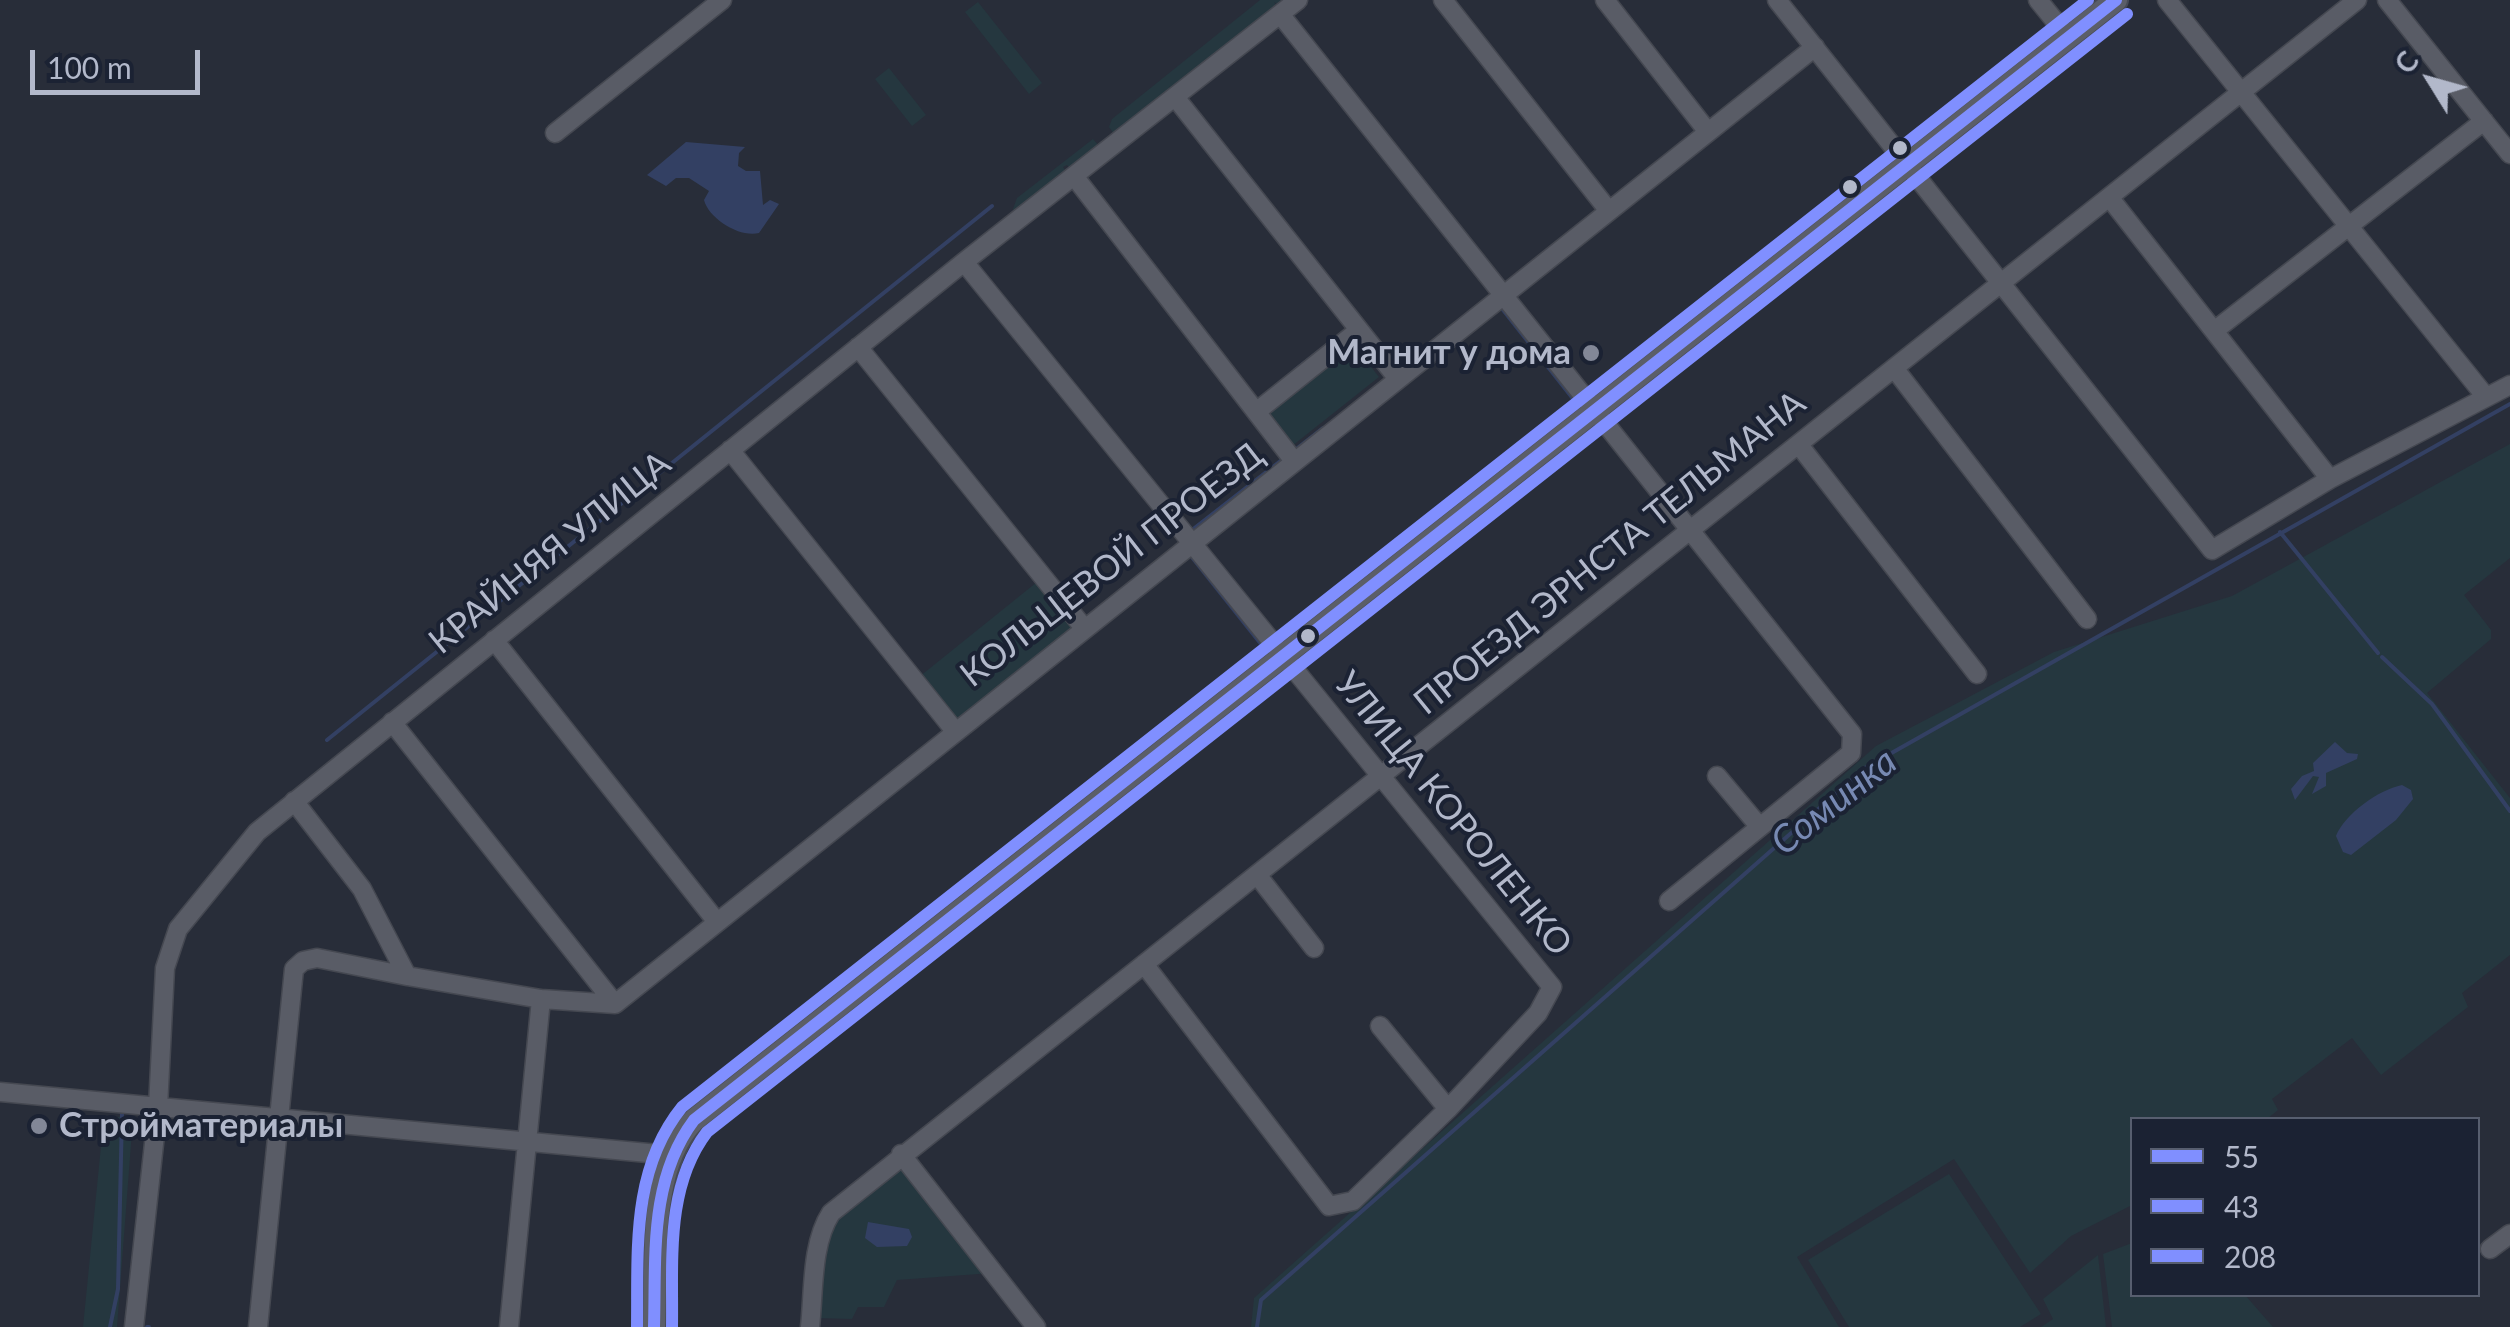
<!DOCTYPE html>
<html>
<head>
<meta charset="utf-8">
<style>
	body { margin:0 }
	#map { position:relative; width:2510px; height:1327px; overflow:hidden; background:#282d39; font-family:Lato,sans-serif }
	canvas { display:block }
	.legend { position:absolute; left:2130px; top:1117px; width:350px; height:180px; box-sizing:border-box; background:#1b2233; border:2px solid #575e6f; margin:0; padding:12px 18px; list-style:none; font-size:30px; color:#b2b8ca }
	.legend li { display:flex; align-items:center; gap:20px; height:50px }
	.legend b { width:50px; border:2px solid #575e6f }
	.north { position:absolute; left:2380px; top:30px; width:100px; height:100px; -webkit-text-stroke:8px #1b2233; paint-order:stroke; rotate:307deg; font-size:28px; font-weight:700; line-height:40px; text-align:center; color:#b2b8ca }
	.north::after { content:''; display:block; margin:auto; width:35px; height:45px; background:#b2b8ca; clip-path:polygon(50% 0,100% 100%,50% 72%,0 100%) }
	.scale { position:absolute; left:30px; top:50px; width:170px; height:45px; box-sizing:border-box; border:5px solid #b2b8ca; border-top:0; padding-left:12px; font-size:30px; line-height:35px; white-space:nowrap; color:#b2b8ca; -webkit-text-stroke:8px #1b2233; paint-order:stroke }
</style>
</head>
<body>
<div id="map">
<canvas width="2510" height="1327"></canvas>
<ul class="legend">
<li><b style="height:12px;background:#808fff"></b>55</li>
<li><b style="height:12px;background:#808fff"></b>43</li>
<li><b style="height:12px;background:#808fff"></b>208</li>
</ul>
<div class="north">С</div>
<div class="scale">100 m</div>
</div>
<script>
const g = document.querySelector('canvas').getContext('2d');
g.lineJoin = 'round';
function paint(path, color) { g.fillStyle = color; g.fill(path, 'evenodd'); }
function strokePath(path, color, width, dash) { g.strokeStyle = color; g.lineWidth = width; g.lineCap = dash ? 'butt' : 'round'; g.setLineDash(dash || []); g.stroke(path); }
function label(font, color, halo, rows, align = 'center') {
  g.font = font + ' Lato,sans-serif'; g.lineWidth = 8; g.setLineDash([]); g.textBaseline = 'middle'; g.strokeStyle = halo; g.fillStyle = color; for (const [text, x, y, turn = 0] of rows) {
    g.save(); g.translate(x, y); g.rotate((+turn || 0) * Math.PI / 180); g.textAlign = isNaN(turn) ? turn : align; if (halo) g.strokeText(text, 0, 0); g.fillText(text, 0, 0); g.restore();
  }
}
const green = new Path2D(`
	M 1260,0 L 1288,0 L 1281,6 L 1274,2 L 1278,8 L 1174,91 L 1169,86 L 1171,94 L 1114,134 L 1109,127 L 1112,119 Z
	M 978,2 L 1042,83 L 1029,94 L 965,12 Z
	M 889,68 L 926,115 L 912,126 L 875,79 Z
	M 1093,139 L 1099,146 L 1073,172 L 1067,165 L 1063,167 L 1068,175 L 1018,215 L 1013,209 L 1017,198 Z
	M 1353,344 L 1379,377 L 1292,446 L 1266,413 Z
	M 2510,444 L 2510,558 L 2464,595 L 2491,630 L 2491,639 L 2427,693 L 2510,798 L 2510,955 L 2462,993 L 2468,1007 L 2381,1075 L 2352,1038 L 2272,1099 L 2278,1110 L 2267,1119 L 2132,1120 L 2132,1205 L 2071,1236 L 2030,1273 L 1954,1159 L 1797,1257 L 1839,1327 L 1251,1327 L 1254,1298 L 1876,746 L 2054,652 L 2232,596 Z
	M 1037,582 L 1075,630 L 957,725 L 919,677 Z
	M 104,1116 L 133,1118 L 117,1327 L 83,1327 Z
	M 899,1160 L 992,1273 L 897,1280 L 884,1307 L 858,1307 L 852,1319 L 816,1318 L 822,1245 L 834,1218 Z
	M 1949,1174 L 2041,1314 L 2020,1327 L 1849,1327 L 1808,1260 Z
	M 2132,1243 L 2132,1294 L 2245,1295 L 2273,1327 L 2112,1327 L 2103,1254 Z
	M 2098,1255 L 2106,1327 L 2041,1327 L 2053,1319 L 2043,1299 Z`);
const water = new Path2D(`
	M 686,142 L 745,147 L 739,153 L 738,166 L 746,171 L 760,171 L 763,205 L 770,200 L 779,204 L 759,233 C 740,238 709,219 704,200 L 709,191 L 689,178 L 676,178 L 666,186 L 647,175 Z
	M 2335,742 L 2347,753 L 2358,754 L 2357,759 L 2326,773 L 2326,786 L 2312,794 L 2319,777 L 2313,776 L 2295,800 L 2291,789 L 2302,776 L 2314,771 L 2313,763 Z
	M 2402,785 L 2411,790 L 2413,799 L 2396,820 L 2351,855 L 2343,852 L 2336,836 C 2345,814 2378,790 2402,785 Z
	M 868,1222 L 909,1229 L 912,1237 L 907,1246 L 877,1247 L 865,1238 Z`);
const stream = new Path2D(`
	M 1500,306 L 1578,405
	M 1295,370 L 1349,328
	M 1295,450 L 1323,428
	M 1192,530 L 1283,459
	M 2280,532 L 2378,653
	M 1191,556 L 1269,654
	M 2382,657 L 2432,704 L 2510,811
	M 327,740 L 992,206
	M 110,1327 L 118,1289 L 122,1113
	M 147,1327 L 149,1327
	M 1257,1327 L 1261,1300 L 1865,768 L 2510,404`);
const minor = new Path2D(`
	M 1443,0 L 1609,211
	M 1605,0 L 1708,132
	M 1777,0 L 2212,550 L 2330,479 L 2510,385
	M 2038,0 L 2068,37
	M 2167,0 L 2486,397
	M 2387,0 L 2510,154
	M 1280,14 L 1852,734 L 1851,753 L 1669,901
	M 1175,97 L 1398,379
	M 555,133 L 722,0
	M 1074,176 L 1294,461
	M 2109,197 L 2330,479
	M 964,262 L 1552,987 L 1538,1013 L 1448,1109 L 1353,1201 L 1329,1206 L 1144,964
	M 2214,331 L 2484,121
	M 858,347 L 1084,628
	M 1894,368 L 2087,619
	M 1256,412 L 1359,330
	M 1799,445 L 1977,674
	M 730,450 L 955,731
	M 494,640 L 717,922
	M 392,722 L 615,1004
	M 1717,776 L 1759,826
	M 294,801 L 362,889 L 407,976 L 541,999 L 615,1004 L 1815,47
	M 1258,876 L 1314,948
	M 1380,1026 L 1448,1109
	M 0,1092 L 669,1155
	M 901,1154 L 1036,1327
	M 2490,1249 L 2510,1234
	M 134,1327 L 158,1107 L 165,968 L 178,929 L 257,832 L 964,262 L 1298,0
	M 258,1327 L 294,969 L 303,961 L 317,958 L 407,976
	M 509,1327 L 541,999
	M 810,1327 C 814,1291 811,1244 831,1213 L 2357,0`);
const major = new Path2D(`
	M 654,1327 C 657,1264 647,1167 694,1120 L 2116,0`);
const bus1 = new Path2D(`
	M 654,1327 C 656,1256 649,1180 694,1120 L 2116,0`);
const bus2 = new Path2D(`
	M 672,1327 C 673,1262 665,1187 707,1132 L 2127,14`);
const bus3 = new Path2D(`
	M 637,1327 C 638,1250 631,1170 682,1107 L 2088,0`);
const markers = [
	[1900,148,9,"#b2b8ca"],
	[1850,187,9,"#b2b8ca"],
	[1591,353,10,"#828797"],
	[1308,636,9,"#b2b8ca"],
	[39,1126,10,"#828797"]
];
const poiNames = [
	["Магнит у дома",1571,353],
	["Стройматериалы",59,1126,"left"]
];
const streetNames = [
	["КРАЙНЯЯ УЛИЦА",550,553,-39],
	["ПРОЕЗД ЭРНСТА ТЕЛЬМАНА",1610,553,-39],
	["КОЛЬЦЕВОЙ ПРОЕЗД",1112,565,-38],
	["УЛИЦА КОРОЛЕНКО",1453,814,51]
];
const waterNames = [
	["Соминка",1834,802,-38]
];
paint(green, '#25373f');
paint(water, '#334063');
strokePath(stream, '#334063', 4);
strokePath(minor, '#454851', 21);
strokePath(major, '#464a55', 26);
strokePath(minor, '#595c66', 18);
strokePath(major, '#5b5e68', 22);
strokePath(bus1, '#808fff', 12);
strokePath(bus2, '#808fff', 12);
strokePath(bus3, '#808fff', 12);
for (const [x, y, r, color] of markers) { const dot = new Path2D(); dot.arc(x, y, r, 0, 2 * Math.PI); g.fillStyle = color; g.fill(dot); strokePath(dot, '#1b2233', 4); }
label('bold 35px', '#b2b8ca', '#1b2233', poiNames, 'right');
label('35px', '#b2b8ca', '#1b2233', streetNames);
label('italic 38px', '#7789b3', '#1b2233', waterNames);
</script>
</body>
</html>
